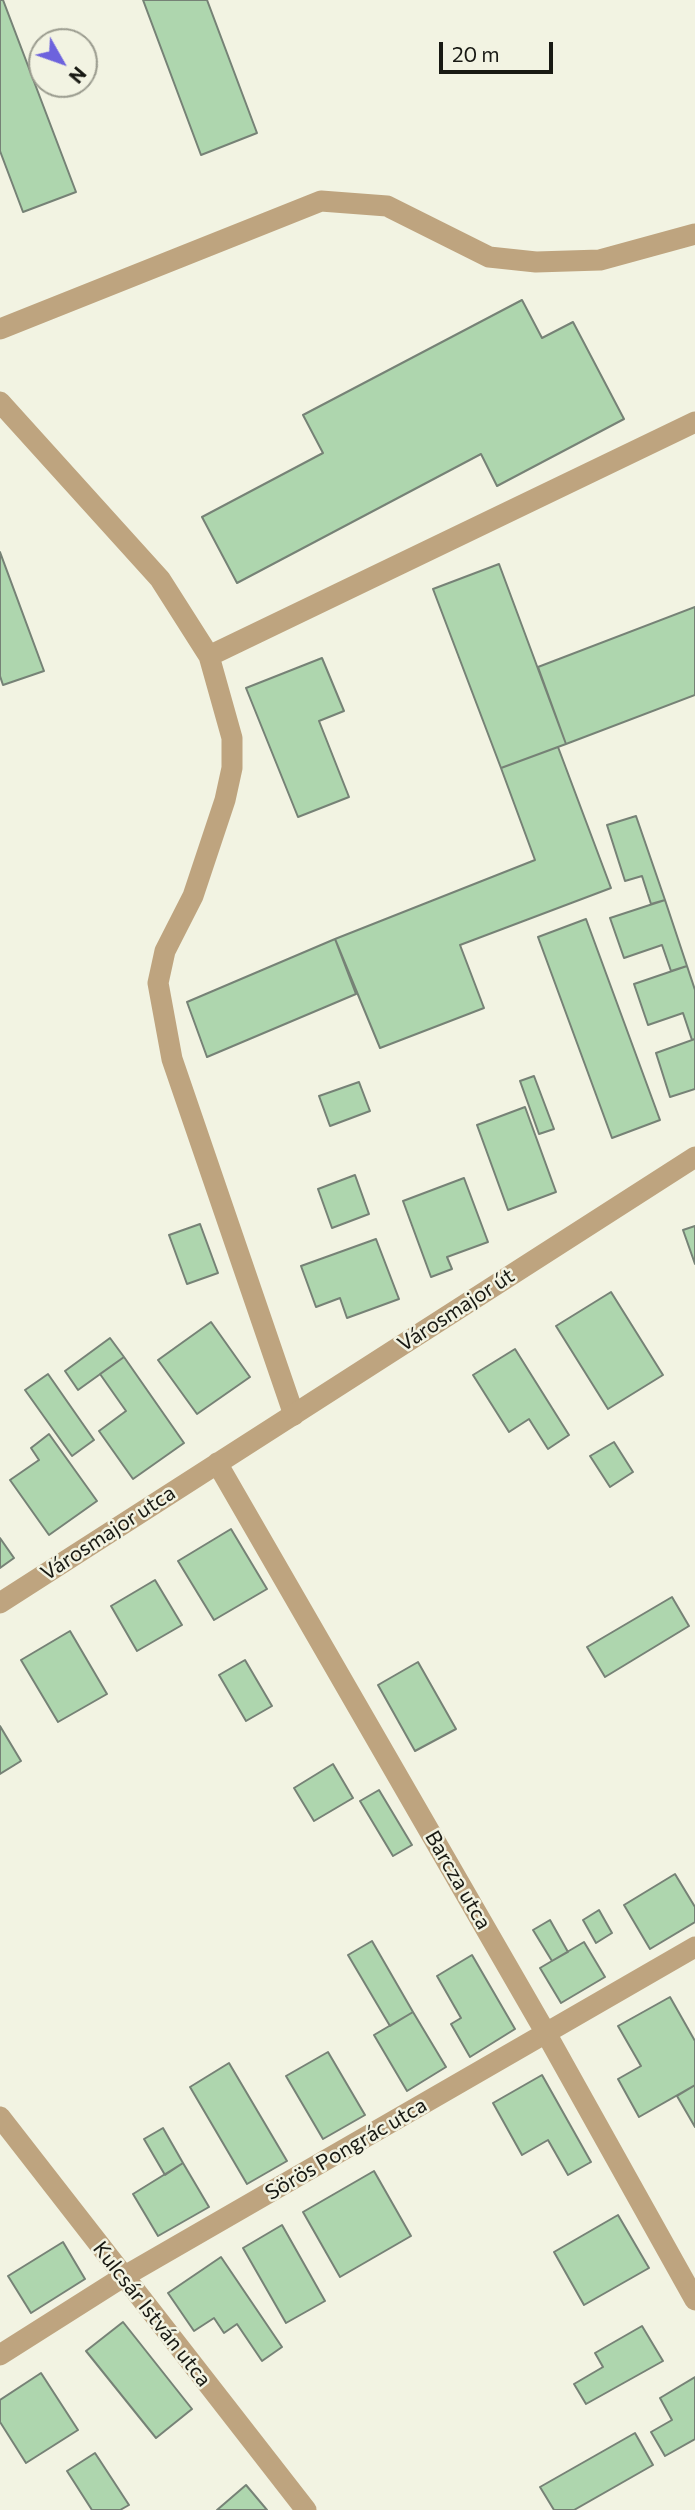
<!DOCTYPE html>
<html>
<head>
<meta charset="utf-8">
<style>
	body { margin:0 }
	#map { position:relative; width:695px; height:2510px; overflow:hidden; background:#f2f3e2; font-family:Commissioner,sans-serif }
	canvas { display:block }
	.north { position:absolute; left:28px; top:28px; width:70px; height:70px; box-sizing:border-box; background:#f2f3e2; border:2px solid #9b9c8f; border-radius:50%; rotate:130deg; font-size:19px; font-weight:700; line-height:28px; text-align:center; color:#181913 }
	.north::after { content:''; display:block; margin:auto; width:24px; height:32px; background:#6d63dd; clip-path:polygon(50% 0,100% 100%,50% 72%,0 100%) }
	.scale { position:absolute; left:439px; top:42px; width:114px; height:32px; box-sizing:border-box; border:4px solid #181913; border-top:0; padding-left:9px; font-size:21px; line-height:24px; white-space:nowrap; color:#181913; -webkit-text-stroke:5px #f2f3e2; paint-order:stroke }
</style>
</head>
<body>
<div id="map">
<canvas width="695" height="2510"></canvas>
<div class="north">N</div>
<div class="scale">20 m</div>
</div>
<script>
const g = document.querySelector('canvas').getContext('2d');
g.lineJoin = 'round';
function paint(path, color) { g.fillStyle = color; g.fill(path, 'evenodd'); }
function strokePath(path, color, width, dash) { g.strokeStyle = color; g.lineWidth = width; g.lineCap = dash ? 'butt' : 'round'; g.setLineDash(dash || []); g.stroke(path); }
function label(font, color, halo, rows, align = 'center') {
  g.font = font + ' Commissioner,sans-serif'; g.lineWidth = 5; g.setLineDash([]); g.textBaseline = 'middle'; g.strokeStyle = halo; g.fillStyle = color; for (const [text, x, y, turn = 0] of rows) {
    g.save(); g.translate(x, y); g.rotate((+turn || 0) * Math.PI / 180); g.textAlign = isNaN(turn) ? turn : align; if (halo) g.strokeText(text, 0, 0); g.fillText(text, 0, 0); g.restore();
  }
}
const building = new Path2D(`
	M 0,0 L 3,0 L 76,192 L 23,212 L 0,151 Z
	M 143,0 L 207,0 L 257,133 L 201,155 Z
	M 522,300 L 542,338 L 573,322 L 624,419 L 497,486 L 481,454 L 237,583 L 202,517 L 323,453 L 303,415 Z
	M 0,552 L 44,671 L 3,685 L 0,676 Z
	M 499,564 L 566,744 L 501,768 L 433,589 Z
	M 695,607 L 695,695 L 566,744 L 538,667 Z
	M 322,658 L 344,711 L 319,721 L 349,797 L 298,817 L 246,688 Z
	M 558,747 L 611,888 L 460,945 L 484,1008 L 380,1048 L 335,939 L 535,860 L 501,768 Z
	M 636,816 L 665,900 L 651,904 L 642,876 L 625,881 L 607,825 Z
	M 665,900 L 687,966 L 671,971 L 662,945 L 624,958 L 610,918 Z
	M 586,919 L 660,1120 L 612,1138 L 538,937 Z
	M 335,939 L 356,994 L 207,1057 L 187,1002 Z
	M 687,966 L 695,990 L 695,1039 L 692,1040 L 683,1013 L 648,1025 L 634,984 Z
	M 695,1039 L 695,1089 L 670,1097 L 656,1053 Z
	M 534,1076 L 554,1129 L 539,1134 L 520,1081 Z
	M 359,1082 L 370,1111 L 330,1126 L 319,1096 Z
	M 525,1107 L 556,1192 L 508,1210 L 477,1125 Z
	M 355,1175 L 369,1214 L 332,1228 L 318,1189 Z
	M 464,1178 L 488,1242 L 447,1257 L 452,1269 L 431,1277 L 403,1201 Z
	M 200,1224 L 218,1273 L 187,1284 L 169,1235 Z
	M 695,1226 L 695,1264 L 683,1230 Z
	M 376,1239 L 399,1299 L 347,1318 L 340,1298 L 316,1307 L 301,1266 Z
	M 611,1292 L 663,1375 L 608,1409 L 556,1326 Z
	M 211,1322 L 250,1377 L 197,1414 L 158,1360 Z
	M 110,1338 L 124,1357 L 78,1390 L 65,1371 Z
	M 515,1349 L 569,1435 L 548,1449 L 529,1419 L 509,1432 L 473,1375 Z
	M 124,1357 L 184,1443 L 133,1479 L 99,1431 L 126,1411 L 100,1374 Z
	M 48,1374 L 94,1440 L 72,1456 L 25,1390 Z
	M 49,1434 L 97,1501 L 49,1535 L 10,1480 L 39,1460 L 31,1448 Z
	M 614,1442 L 633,1472 L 610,1487 L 590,1456 Z
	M 231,1529 L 267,1589 L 214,1620 L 178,1561 Z
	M 0,1538 L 14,1558 L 0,1568 Z
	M 155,1580 L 182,1625 L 137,1651 L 111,1606 Z
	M 672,1597 L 689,1626 L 605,1677 L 587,1647 Z
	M 70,1631 L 107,1694 L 58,1722 L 21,1660 Z
	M 245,1660 L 272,1706 L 246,1721 L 219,1675 Z
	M 418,1662 L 456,1729 L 415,1751 L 378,1685 Z
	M 0,1726 L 21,1761 L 0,1774 Z
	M 333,1764 L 353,1798 L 314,1821 L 294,1788 Z
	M 379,1790 L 412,1845 L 393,1856 L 360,1801 Z
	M 675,1874 L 695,1907 L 695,1922 L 650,1949 L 624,1905 Z
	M 599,1910 L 612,1933 L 596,1943 L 583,1920 Z
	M 550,1920 L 568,1952 L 552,1961 L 533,1930 Z
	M 372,1941 L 413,2012 L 390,2026 L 348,1955 Z
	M 584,1942 L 605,1977 L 561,2003 L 540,1968 Z
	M 472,1955 L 515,2029 L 470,2057 L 451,2024 L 461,2018 L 437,1976 Z
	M 670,1997 L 695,2041 L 695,2085 L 639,2117 L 618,2079 L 641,2066 L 618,2026 Z
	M 413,2012 L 446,2067 L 407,2091 L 374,2035 Z
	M 328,2052 L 365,2115 L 323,2139 L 286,2076 Z
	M 229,2063 L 287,2161 L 247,2184 L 190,2087 Z
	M 542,2075 L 591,2162 L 568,2175 L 548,2140 L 522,2155 L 493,2103 Z
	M 695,2085 L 695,2127 L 677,2096 Z
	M 163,2128 L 183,2163 L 165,2175 L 144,2139 Z
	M 183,2163 L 209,2207 L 158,2236 L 133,2194 Z
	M 374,2171 L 411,2236 L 340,2277 L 303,2212 Z
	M 618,2215 L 649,2268 L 584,2305 L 554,2252 Z
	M 282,2225 L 325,2301 L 286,2323 L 243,2248 Z
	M 63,2242 L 85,2279 L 31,2313 L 8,2276 Z
	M 221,2257 L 282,2347 L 262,2361 L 237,2324 L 224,2333 L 214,2318 L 194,2331 L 168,2293 Z
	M 123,2322 L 192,2409 L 156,2438 L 86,2351 Z
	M 642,2326 L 663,2361 L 586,2404 L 574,2384 L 603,2367 L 595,2353 Z
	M 41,2373 L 78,2430 L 26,2463 L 0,2422 L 0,2400 Z
	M 695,2377 L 695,2439 L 665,2456 L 651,2432 L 672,2420 L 660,2398 Z
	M 635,2433 L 653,2465 L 574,2510 L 554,2510 L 540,2487 Z
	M 95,2453 L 129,2505 L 120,2510 L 92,2510 L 67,2471 Z
	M 246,2485 L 267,2510 L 217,2510 Z`);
const service = new Path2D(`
	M 0,329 L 321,201 L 387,206 L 489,257 L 536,262 L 600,260 L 695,234
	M 0,402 L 160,579 L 209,656
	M 294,1415 L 172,1059 L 158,983 L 165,951 L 193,896 L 225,800 L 232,768 L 232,738 L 209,656 L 695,422`);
const minor = new Path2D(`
	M 217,1463 L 547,2035 L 695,2300
	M 0,1603 L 695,1157
	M 0,2117 L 306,2510
	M 0,2355 L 123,2277 L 695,1947`);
const streetNames = [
	["Városmajor út",456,1310,-33],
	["Városmajor utca",108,1533,-33],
	["Barcza utca",458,1880,60],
	["Sörös Pongrác utca",346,2149,-30],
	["Kulcsár István utca",152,2314,52]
];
paint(building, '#aed6ae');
strokePath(building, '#768276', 2);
strokePath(service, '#bea47f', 21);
strokePath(minor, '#bea47f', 21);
label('21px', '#181913', '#f2f3e2', streetNames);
</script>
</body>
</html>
